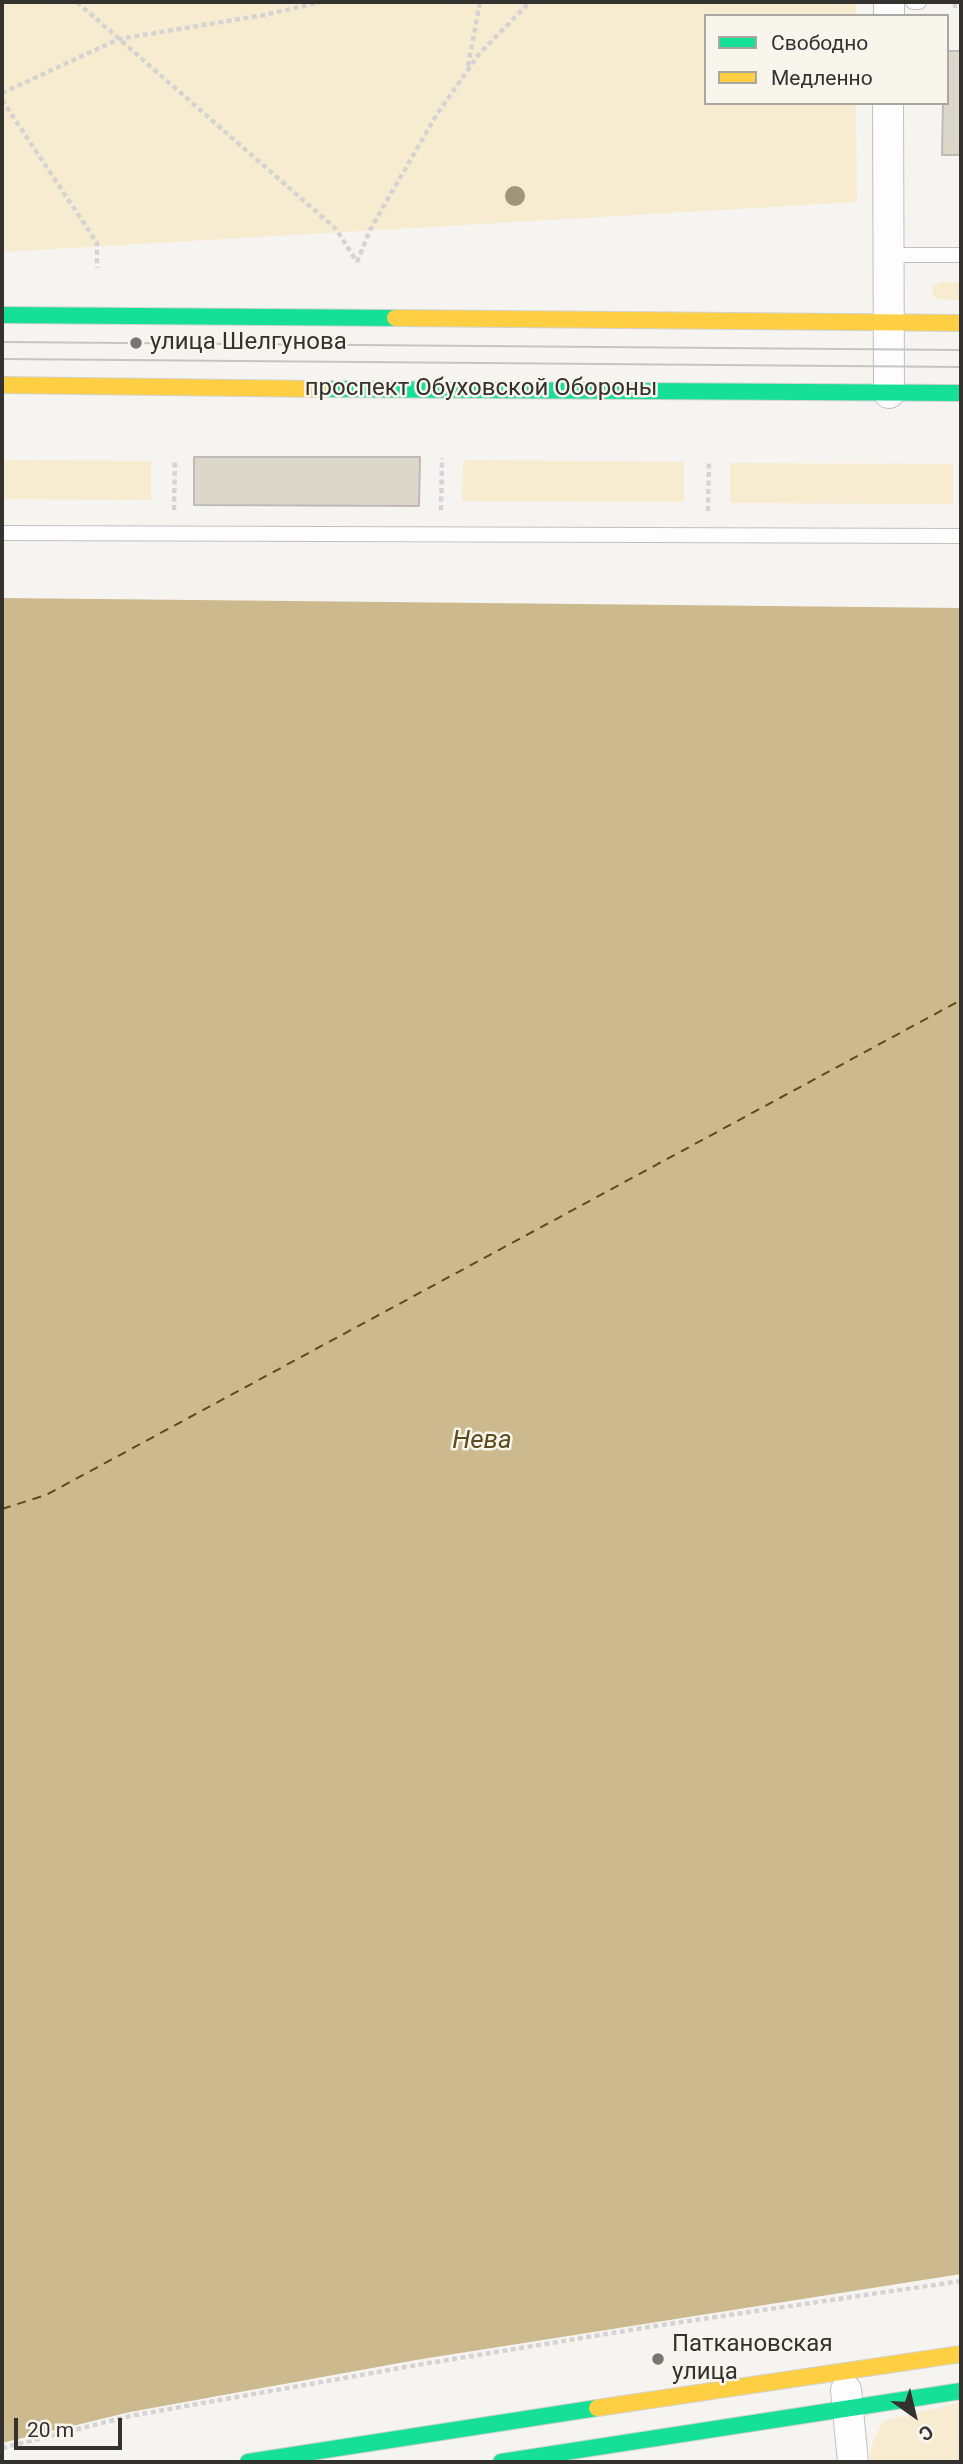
<!DOCTYPE html>
<html>
<head>
<meta charset="utf-8">
<style>
	body { margin:0 }
	#map { position:relative; width:963px; height:2464px; overflow:hidden; background:#f5f4f0; font-family:Roboto,sans-serif }
	canvas { display:block }
	.frame { position:absolute; inset:0; border:4px solid #34322f; pointer-events:none }
	.legend { position:absolute; left:704px; top:14px; width:245px; height:91px; box-sizing:border-box; background:#f8f5ed; border:2px solid #aaa7a1; margin:0; padding:9px 12px; list-style:none; font-size:21px; color:#34322f }
	.legend li { display:flex; align-items:center; gap:14px; height:35px }
	.legend b { width:35px; border:2px solid #aaa7a1 }
	.north { position:absolute; left:879px; top:2380px; width:70px; height:70px; -webkit-text-stroke:5px #f8f5ed; paint-order:stroke; rotate:146deg; font-size:19px; font-weight:700; line-height:28px; text-align:center; color:#34322f }
	.north::after { content:''; display:block; margin:auto; width:24px; height:32px; background:#34322f; clip-path:polygon(50% 0,100% 100%,50% 72%,0 100%) }
	.scale { position:absolute; left:14px; top:2418px; width:108px; height:32px; box-sizing:border-box; border:4px solid #34322f; border-top:0; padding-left:9px; font-size:21px; line-height:24px; white-space:nowrap; color:#34322f; -webkit-text-stroke:5px #f8f5ed; paint-order:stroke }
</style>
</head>
<body>
<div id="map">
<canvas width="963" height="2464"></canvas>
<div class="frame"></div>
<ul class="legend">
<li><b style="height:9px;background:#16e098"></b>Свободно</li>
<li><b style="height:9px;background:#ffcf43"></b>Медленно</li>
</ul>
<div class="north">С</div>
<div class="scale">20 m</div>
</div>
<script>
const g = document.querySelector('canvas').getContext('2d');
g.lineJoin = 'round';
function paint(path, color) { g.fillStyle = color; g.fill(path, 'evenodd'); }
function strokePath(path, color, width, dash) { g.strokeStyle = color; g.lineWidth = width; g.lineCap = dash ? 'butt' : 'round'; g.setLineDash(dash || []); g.stroke(path); }
function label(font, color, halo, rows, align = 'center') {
  g.font = font + ' Roboto,sans-serif'; g.lineWidth = 5; g.setLineDash([]); g.textBaseline = 'middle'; g.strokeStyle = halo; g.fillStyle = color; for (const [text, x, y, turn = 0] of rows) {
    g.save(); g.translate(x, y); g.rotate((+turn || 0) * Math.PI / 180); g.textAlign = isNaN(turn) ? turn : align; if (halo) g.strokeText(text, 0, 0); g.fillText(text, 0, 0); g.restore();
  }
}
const green = new Path2D(`
	M 2,2 L 856,2 L 856,16 L 706,16 L 706,103 L 856,103 L 857,202 L 2,252 Z
	M 942,282 L 961,282 L 961,300 L 937,299 L 933,295 L 933,286 Z
	M 2,460 L 151,461 L 151,500 L 2,499 Z
	M 463,460 L 684,462 L 684,502 L 462,501 Z
	M 730,463 L 953,464 L 953,504 L 730,503 Z
	M 961,2402 L 961,2462 L 870,2462 C 870,2445 875,2435 884,2421 Z`);
const water = new Path2D(`
	M 2,598 L 961,608 L 961,2274 L 416,2360 L 130,2412 L 2,2443 Z`);
const ferry = new Path2D(`
	M 2,1509 L 46,1495 L 961,1000`);
const building = new Path2D(`
	M 947,51 L 961,51 L 961,155 L 942,155 L 943,103 L 947,103 Z
	M 194,457 L 420,457 L 419,506 L 194,505 Z`);
const path = new Path2D(`
	M 77,2 L 336,229 L 357,262
	M 955,8 L 955,2
	M 954,55 L 954,143 L 961,143
	M 468,66 L 480,2
	M 2,93 L 119,39 L 264,15 L 321,2
	M 2,100 L 97,243 L 97,268
	M 357,262 L 370,230 L 437,114 L 479,54 L 530,2
	M 174,510 L 175,459
	M 441,510 L 442,458
	M 708,511 L 709,460
	M 2,2448 L 130,2416 L 417,2365 L 661,2325 L 961,2281`);
const lane = new Path2D(`
	M 913,2 L 919,2
	M 889,255 L 961,255
	M 2,533 L 961,536`);
const street = new Path2D(`
	M 889,16 L 889,2
	M 888,103 L 889,393
	M 846,2390 L 853,2462`);
const fast = new Path2D(`
	M 2,315 L 395,318
	M 320,389 L 961,393
	M 248,2462 L 597,2408
	M 501,2462 L 961,2391`);
const slow = new Path2D(`
	M 395,318 L 961,323
	M 2,385 L 320,389
	M 597,2408 L 961,2354`);
const tram = new Path2D(`
	M 2,342 L 961,350
	M 2,359 L 961,367`);
const trees = [
	[515,196]
];
const markers = [
	[136,343,7,"#787673"],
	[658,2359,7,"#787673"]
];
const poiNames = [
	["улица Шелгунова",150,343],
	["Паткановская",672,2345],
	["улица",672,2373]
];
const streetNames = [
	["проспект Обуховской Обороны",481,389]
];
const waterNames = [
	["Нева",482,1441]
];
paint(green, '#f7ecd0');
paint(water, '#ccb98e');
strokePath(ferry, '#5e4b1c', 2, [9, 7]);
paint(building, '#ddd7ca');
strokePath(building, '#bcbbb8', 2);
strokePath(lane, '#c1c0bc', 16);
strokePath(street, '#c1c0bc', 32);
strokePath(fast, '#d2d2d0', 18);
strokePath(slow, '#d2d2d0', 18);
strokePath(path, '#d6d4d3', 4.5, [5, 3.5]);
strokePath(lane, '#fefdfd', 14);
strokePath(street, '#fefdfd', 30);
strokePath(fast, '#16e098', 16);
strokePath(slow, '#ffcf43', 16);
strokePath(tram, '#c4c4c3', 2);
g.fillStyle = '#a0957a';
for (const [x, y] of trees) { g.beginPath(); g.arc(x, y, 10, 0, 2 * Math.PI); g.fill(); }
for (const [x, y, r, color] of markers) { const dot = new Path2D(); dot.arc(x, y, r, 0, 2 * Math.PI); g.fillStyle = color; g.fill(dot); strokePath(dot, '#f8f5ed', 2.5); }
label('24px', '#34322f', '#f8f5ed', poiNames, 'left');
label('24px', '#34322f', '#f8f5ed', streetNames);
label('italic 26px', '#5e4b1c', '#f8f5ed', waterNames);
</script>
</body>
</html>
